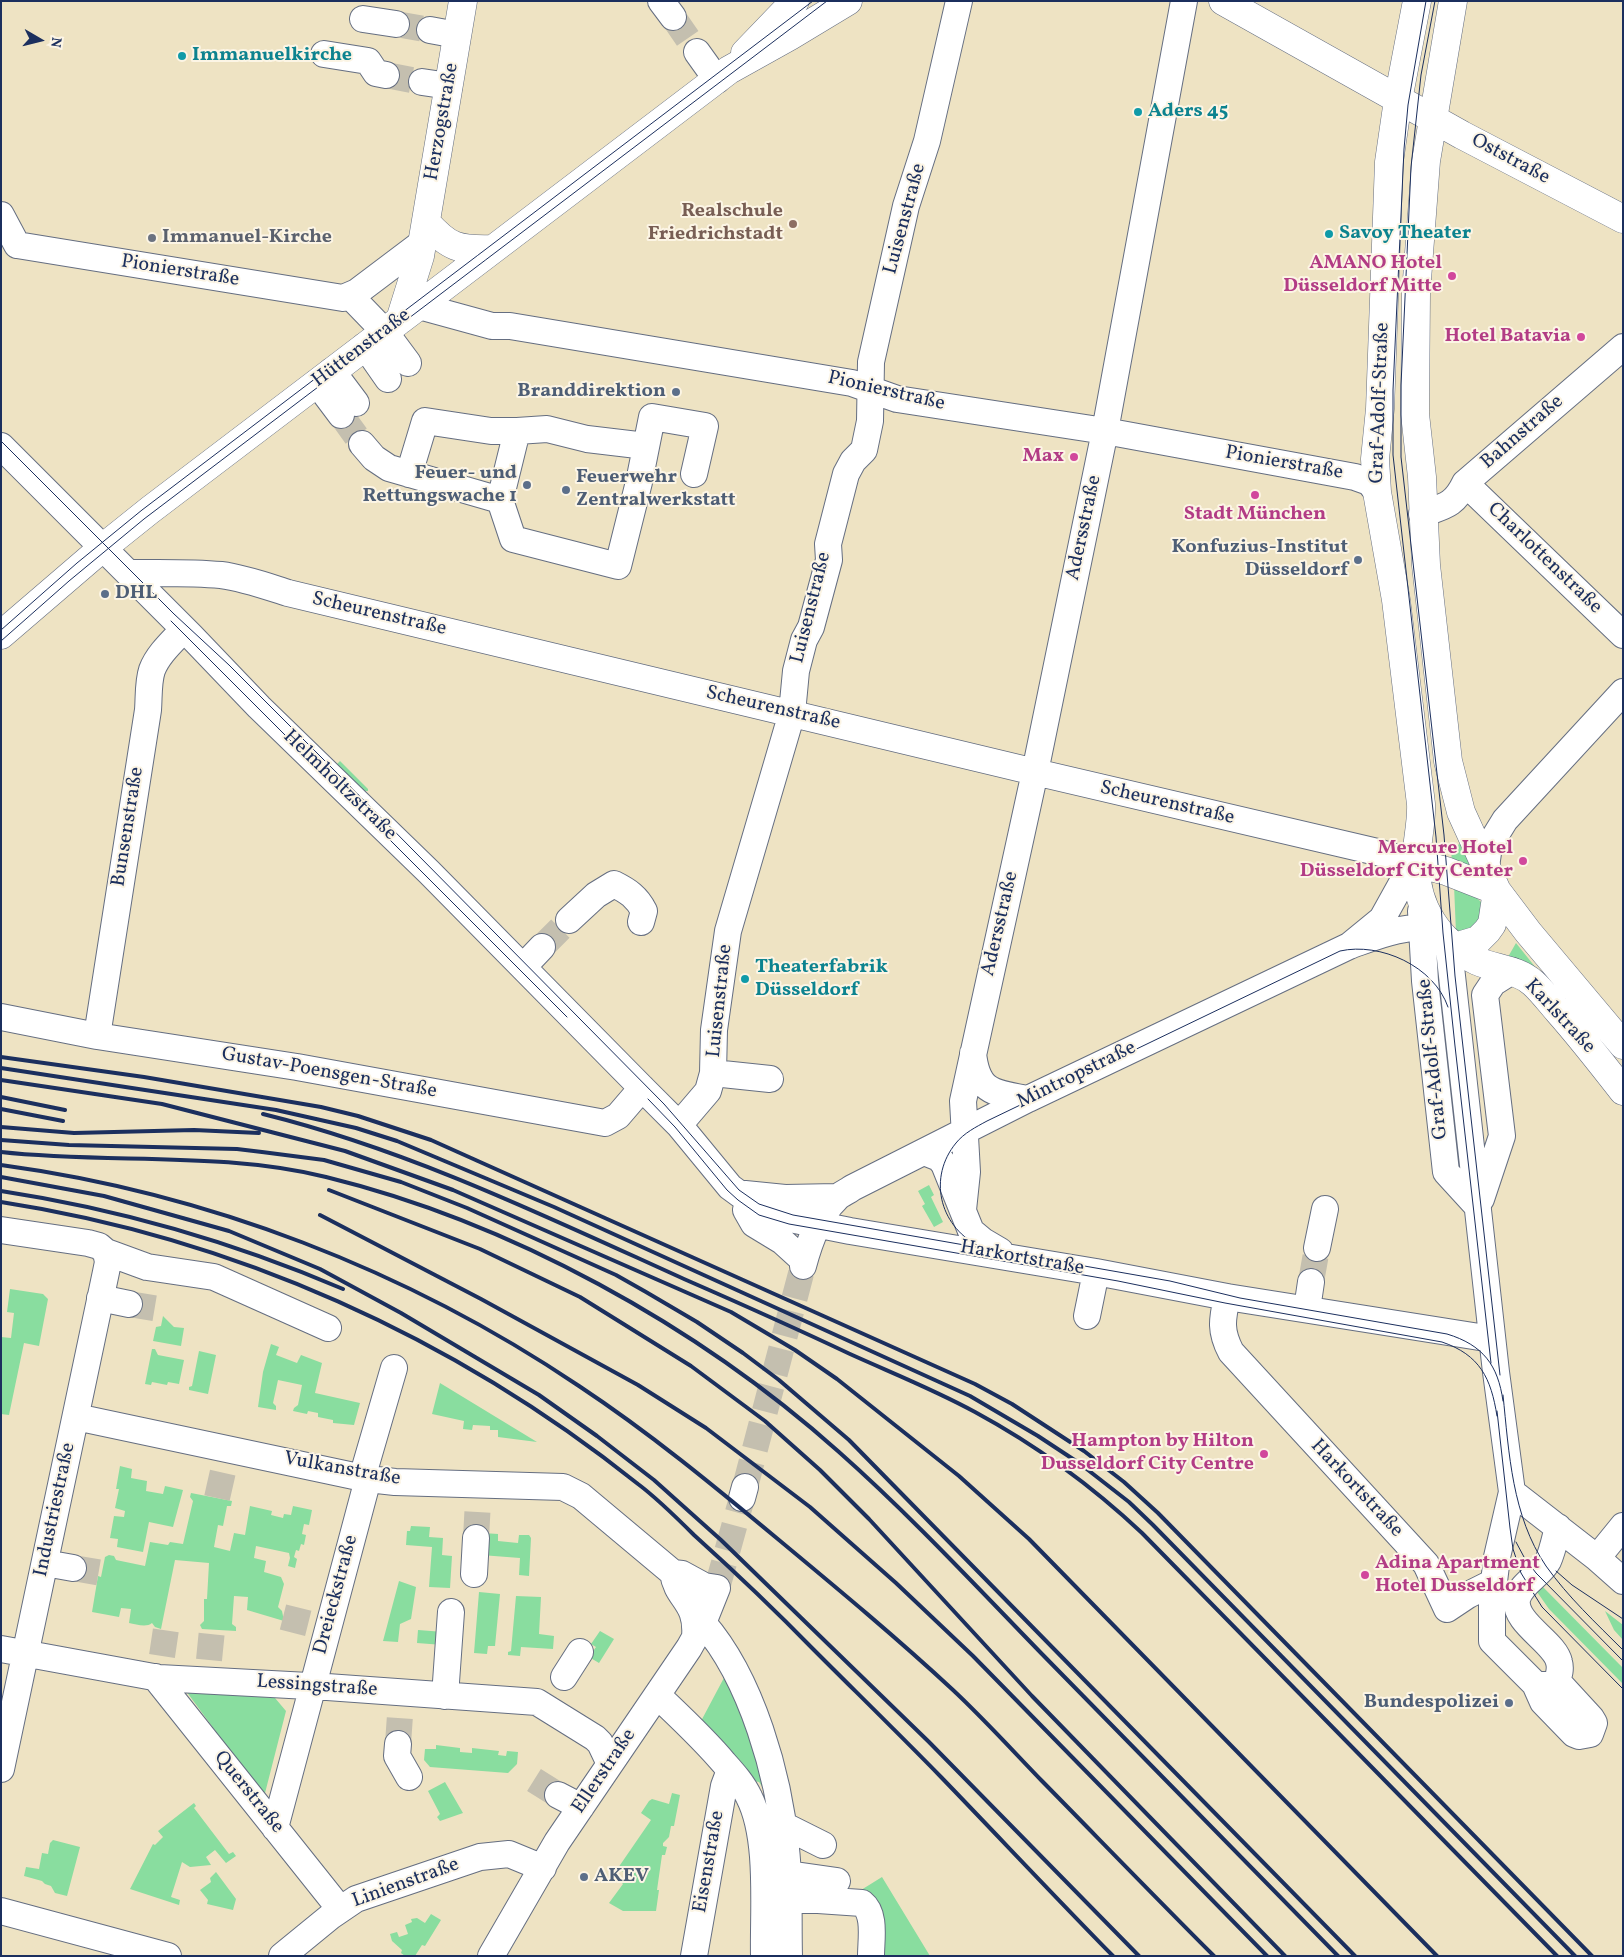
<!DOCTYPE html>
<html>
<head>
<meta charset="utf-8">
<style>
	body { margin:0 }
	#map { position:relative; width:1624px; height:1957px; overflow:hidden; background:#eee3c3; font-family:Vollkorn,serif }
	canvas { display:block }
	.frame { position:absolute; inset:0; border:2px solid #1b2f5e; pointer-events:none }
	.north { position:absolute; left:15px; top:15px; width:50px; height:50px; -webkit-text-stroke:4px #fcf5e5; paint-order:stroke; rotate:98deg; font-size:14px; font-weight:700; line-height:20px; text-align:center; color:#1b2f5e }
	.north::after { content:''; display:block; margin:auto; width:18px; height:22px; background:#1b2f5e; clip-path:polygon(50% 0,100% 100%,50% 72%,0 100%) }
</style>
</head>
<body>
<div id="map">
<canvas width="1624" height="1957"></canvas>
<div class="frame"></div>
<div class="north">N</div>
</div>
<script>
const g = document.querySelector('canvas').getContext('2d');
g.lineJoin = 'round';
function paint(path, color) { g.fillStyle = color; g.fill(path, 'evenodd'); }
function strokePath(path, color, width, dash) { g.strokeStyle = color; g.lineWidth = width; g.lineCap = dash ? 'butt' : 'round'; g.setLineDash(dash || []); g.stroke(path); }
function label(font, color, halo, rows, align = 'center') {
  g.font = font + ' Vollkorn,serif'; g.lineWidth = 4; g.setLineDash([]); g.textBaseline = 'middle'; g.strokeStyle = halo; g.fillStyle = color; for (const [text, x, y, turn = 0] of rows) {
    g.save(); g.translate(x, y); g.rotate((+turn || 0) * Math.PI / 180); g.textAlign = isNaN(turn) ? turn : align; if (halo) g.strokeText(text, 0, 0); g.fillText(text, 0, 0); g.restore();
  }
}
const green = new Path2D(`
	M 340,761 L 368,789 L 368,791 L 364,791 L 335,766 Z
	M 1464,842 L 1479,873 L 1452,863 L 1451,848 Z
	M 1454,885 L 1475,896 L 1481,902 L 1479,927 L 1456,933 Z
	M 1516,943 L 1536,968 L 1508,957 Z
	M 929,1185 L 934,1195 L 931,1197 L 943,1222 L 934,1227 L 922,1206 L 925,1204 L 918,1191 Z
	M 10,1289 L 43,1294 L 48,1299 L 39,1346 L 24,1343 L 9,1415 L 1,1414 L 1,1337 L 11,1338 L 14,1313 L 7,1312 Z
	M 163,1316 L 174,1327 L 184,1328 L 181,1346 L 153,1341 L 156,1327 L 161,1326 Z
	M 271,1344 L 279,1347 L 276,1355 L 297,1363 L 301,1355 L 322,1363 L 315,1393 L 360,1403 L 354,1425 L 333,1423 L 333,1420 L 318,1417 L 318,1413 L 308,1411 L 307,1414 L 293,1411 L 294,1408 L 298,1405 L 302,1385 L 278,1380 L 273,1403 L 276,1406 L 276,1410 L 258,1407 L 263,1372 Z
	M 152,1349 L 155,1349 L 158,1355 L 184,1360 L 179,1384 L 168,1382 L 167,1385 L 152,1382 L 151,1385 L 145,1384 Z
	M 199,1351 L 216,1355 L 208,1394 L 189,1390 L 189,1387 L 192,1386 Z
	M 440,1383 L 537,1442 L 498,1437 L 498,1430 L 490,1430 L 490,1426 L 473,1425 L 472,1430 L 463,1429 L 464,1421 L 432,1414 Z
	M 120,1466 L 132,1469 L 131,1478 L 147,1481 L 146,1491 L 163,1494 L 165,1486 L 183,1490 L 173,1527 L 149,1522 L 143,1552 L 117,1547 L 118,1539 L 110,1538 L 114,1516 L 124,1517 L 125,1511 L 115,1508 L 119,1489 L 116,1489 Z
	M 191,1493 L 232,1501 L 231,1506 L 227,1506 L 223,1526 L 218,1525 L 214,1547 L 230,1551 L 234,1533 L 245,1535 L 250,1506 L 272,1511 L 271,1515 L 283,1518 L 284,1514 L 291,1515 L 293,1506 L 312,1510 L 309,1525 L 304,1524 L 302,1534 L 306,1535 L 304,1545 L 301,1544 L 299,1551 L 296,1550 L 294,1557 L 297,1559 L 295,1568 L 288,1566 L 290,1558 L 289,1553 L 256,1546 L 254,1558 L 266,1561 L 264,1572 L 281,1577 L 284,1584 L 278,1607 L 282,1611 L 284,1621 L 247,1610 L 248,1597 L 234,1596 L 232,1624 L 236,1627 L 236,1631 L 202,1629 L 200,1625 L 204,1621 L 204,1599 L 207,1599 L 209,1563 L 175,1560 L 161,1629 L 155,1627 L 152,1623 C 146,1628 136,1624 129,1623 L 131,1609 L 121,1608 L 119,1617 L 92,1612 L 98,1576 L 101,1577 L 105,1557 L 109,1555 L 114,1556 L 116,1560 L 145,1566 L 150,1542 L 168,1545 L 170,1542 L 183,1544 L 193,1501 L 190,1497 Z
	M 411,1526 L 430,1527 L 429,1537 L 443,1538 L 442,1555 L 452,1556 L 450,1588 L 429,1587 L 432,1547 L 406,1545 L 407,1531 L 410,1531 Z
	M 483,1533 L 498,1534 L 498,1541 L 518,1543 L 519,1535 L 529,1535 L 531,1538 L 529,1576 L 519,1575 L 520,1558 L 481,1555 Z
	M 399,1581 L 416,1587 L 411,1619 L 400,1624 L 398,1642 L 383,1641 Z
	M 1540,1584 L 1623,1668 L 1623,1684 L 1549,1609 L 1535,1589 Z
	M 479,1592 L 500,1594 L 495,1646 L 488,1646 L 487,1654 L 474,1653 Z
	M 516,1596 L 541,1597 L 539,1634 L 554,1636 L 553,1649 L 521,1647 L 520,1656 L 508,1655 L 508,1652 L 511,1651 Z
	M 1605,1611 L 1623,1625 L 1623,1640 L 1614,1630 Z
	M 418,1630 L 444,1632 L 443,1645 L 417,1643 Z
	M 600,1631 L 614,1639 L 599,1663 L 589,1657 L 596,1647 L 591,1644 Z
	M 726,1674 L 749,1720 L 765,1791 L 759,1782 L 748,1780 L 700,1723 Z
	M 186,1691 L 275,1698 L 286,1711 L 264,1797 Z
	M 436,1745 L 460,1748 L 460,1752 L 472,1753 L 472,1748 L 499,1751 L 498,1755 L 506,1756 L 507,1751 L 518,1752 L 517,1764 L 508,1773 L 430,1767 L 424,1760 L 425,1749 L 436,1749 Z
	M 445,1782 L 463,1813 L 440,1821 L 437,1817 L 440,1814 L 428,1791 Z
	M 672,1793 L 680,1795 L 674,1826 L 671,1826 L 669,1837 L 663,1843 L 663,1846 L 667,1847 L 665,1855 L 662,1855 L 657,1890 L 659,1890 L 656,1911 L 623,1911 L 609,1903 L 623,1884 L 622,1883 L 627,1875 L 618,1868 L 651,1820 L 641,1813 L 649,1801 L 652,1799 L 669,1804 Z
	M 194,1803 L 196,1806 L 194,1808 L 229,1854 L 233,1852 L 236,1856 L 226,1863 L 215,1850 L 206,1857 L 211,1865 L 190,1867 L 182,1862 L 171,1897 L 180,1900 L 179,1905 L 130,1889 L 153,1844 L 155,1845 L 163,1837 L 158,1831 Z
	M 53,1840 L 80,1847 L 67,1896 L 55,1893 L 51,1886 L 45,1884 L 42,1881 L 24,1876 L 26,1867 L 39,1869 L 42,1853 L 48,1854 L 50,1843 Z
	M 216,1872 L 236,1899 L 233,1910 L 207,1904 L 208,1900 L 200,1890 L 211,1882 L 210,1878 Z
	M 882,1877 L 930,1956 L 877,1956 L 853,1895 Z
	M 431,1914 L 441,1920 L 425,1946 L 422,1945 L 415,1956 L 405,1956 L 401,1953 L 402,1950 L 392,1941 L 390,1934 L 397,1932 L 399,1937 L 408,1934 L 405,1925 L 412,1922 L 411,1919 L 417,1918 L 425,1923 Z`);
const minorTunnel = new Path2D(`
	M 673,17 L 697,52
	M 396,24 L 430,30
	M 386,75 L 422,82
	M 341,415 L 362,444
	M 542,947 L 569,920
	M 1311,1282 L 1317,1248
	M 129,1304 L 159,1309
	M 745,1487 L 803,1266
	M 217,1498 L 224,1467
	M 476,1538 L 478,1501
	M 73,1568 L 102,1573
	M 717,1588 L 742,1498
	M 283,1617 L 311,1624
	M 162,1656 L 166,1629
	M 209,1660 L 212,1630
	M 398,1744 L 400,1715
	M 534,1780 L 558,1795`);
const minor = new Path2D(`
	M 661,1 L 673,17
	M 363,19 L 396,24
	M 430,30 L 457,35
	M 697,52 L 717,80
	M 324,54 L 368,61 L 376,73 L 386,75
	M 422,82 L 449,86
	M 1,215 L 17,245
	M 17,245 L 343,298 L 357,292 L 422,243
	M 356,302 L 385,332 L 408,363
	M 419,306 L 492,326 L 510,326 L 852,383 L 897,399 L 1105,431 L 1355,477 L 1369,482 L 1377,492
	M 365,346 L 388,379
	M 332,371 L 356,403
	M 317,383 L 341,415
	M 362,444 L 374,458 L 389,468 L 500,500 L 513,539 L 618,566 L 639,482 L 652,417 L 705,426 L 694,474
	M 1,446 L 191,636 L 259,707 L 429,872 L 642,1088 L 679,1125 L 730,1187 L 760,1209 L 780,1217 L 850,1231 L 1096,1272 L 1227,1297 L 1492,1339
	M 409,474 L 425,421 L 491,431 L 517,431
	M 1465,483 L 1623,635
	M 500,500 L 517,431 L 547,429 L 587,439 L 646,446
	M 1422,514 C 1444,506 1454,506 1465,483 L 1623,347
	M 128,573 C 159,573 190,572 221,575 C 244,578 266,586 288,593 L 1035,772 L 1377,852 L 1416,863 L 1402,883 L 1382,919 L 1349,946
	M 1486,867 L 1489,846 L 1505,820 L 1623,692
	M 1421,911 L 1425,981 L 1446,1172 L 1478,1207
	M 569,920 L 596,895 L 614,884 C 628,891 637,897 644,911 L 641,922
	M 1448,940 L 1496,1372 L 1512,1492 L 1497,1557 L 1492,1598 L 1492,1641 L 1535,1684 L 1543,1702 L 1574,1734 L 1579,1736 L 1590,1734 L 1594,1723 L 1591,1718 L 1557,1681
	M 523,967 L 542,947
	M 1,1017 L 97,1036 L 297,1067 L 605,1123 L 618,1116 L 642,1088
	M 97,1036 L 148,710 C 149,697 148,682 152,670 C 158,654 173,641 184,629
	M 973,1053 C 977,1092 993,1093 1028,1099
	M 713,1073 L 770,1079
	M 679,1125 L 708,1091 L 713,1073 L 714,1030 L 728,931 L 792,713 L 796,671 L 804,640 L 811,627 L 829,560 L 828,544 L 846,474 L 853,461 L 864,450 L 870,421 L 871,362 L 906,206 L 927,141 L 959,1
	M 924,1152 L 939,1158 L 944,1164 L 971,1231 L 983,1241 L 1000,1251
	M 745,1194 L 785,1198 L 837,1197
	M 1481,1199 L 1502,1136 L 1485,995 L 1493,983 L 1512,971
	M 746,1210 L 754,1224 L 782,1241 L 804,1261
	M 963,1210 L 967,1172 L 963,1101 L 1035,772 L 1105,431 L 1184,1
	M 1,1230 L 88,1243 L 99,1246 L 106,1252 L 117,1256 L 147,1267 L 214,1277 L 328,1328
	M 1317,1248 L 1325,1209
	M 803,1266 C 809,1243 818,1216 836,1199 C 840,1194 847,1192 852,1188 L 1028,1099 L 1349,946 C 1377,936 1406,923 1436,930
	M 1227,1297 C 1222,1320 1220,1331 1231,1352 L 1426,1564 L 1447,1609 L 1468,1595 L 1494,1582
	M 100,1298 L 129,1304
	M 1307,1309 L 1311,1282
	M 1087,1316 L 1096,1272
	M 76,1417 L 368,1479 L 395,1482 L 563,1487 L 581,1496 L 673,1573 L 682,1574 L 704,1586 L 717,1588 L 703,1623 L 689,1648 L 557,1842 L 491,1956
	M 362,1478 L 394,1368
	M 1512,1492 L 1597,1558 L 1623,1581
	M 742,1498 L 745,1487
	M 1597,1558 L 1623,1526
	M 45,1563 L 73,1568
	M 673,1573 C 677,1600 698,1601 695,1637
	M 474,1574 L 476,1538
	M 703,1623 C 752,1679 779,1776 786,1849 C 790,1884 788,1920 789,1956
	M 1,1649 L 159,1678 L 327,1687 L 537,1702 L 595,1738 L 600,1743 L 610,1764
	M 155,1677 L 340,1909
	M 564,1677 L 580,1652
	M 1541,1685 L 1552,1685 L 1557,1681 C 1559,1675 1561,1669 1559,1662 C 1555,1642 1513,1623 1517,1599 C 1521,1583 1541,1575 1548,1561 C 1553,1550 1555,1538 1558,1527
	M 657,1695 C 680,1717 703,1738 724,1763 C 733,1773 743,1784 749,1797 C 770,1838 763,1910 764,1956
	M 445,1696 L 451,1612
	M 398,1744 L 397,1756 L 409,1777
	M 1,1769 L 106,1272 L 108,1262 L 106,1252
	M 558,1795 L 581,1807
	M 783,1825 L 823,1845
	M 275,1828 L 368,1479
	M 771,1869 L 788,1874 L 837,1881
	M 771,1900 L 818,1900 L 862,1903 C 876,1914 871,1939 871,1956
	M 1,1911 L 168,1956
	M 282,1956 L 331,1916 L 356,1899 L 480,1857 L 509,1854 L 543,1868
	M 694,1956 L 724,1786 L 730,1770`);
const major = new Path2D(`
	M 1223,1 L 1462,135 L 1623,219
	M 1417,1 L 1398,100 L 1389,162 L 1380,409 L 1375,459 L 1377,492 L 1396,600 L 1421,804 C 1422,824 1416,844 1416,864 C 1415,906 1439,943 1477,961 C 1496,969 1517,969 1533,983 C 1542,991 1550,1002 1558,1011 C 1581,1037 1602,1064 1623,1091
	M 1453,1 L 1426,161 L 1416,293 L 1415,414 L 1422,477 L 1426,565 L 1448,761 L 1461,812 L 1497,891 L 1492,924 L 1487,931 L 1478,940 L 1455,947
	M 745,53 L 795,1
	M 426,222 C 449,248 458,250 493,249
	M 400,320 L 420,256 L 463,1
	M 1,635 L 100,550 L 150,510 L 729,70 L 790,36 L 848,1
	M 1416,863 L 1446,871 L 1497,891 L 1528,932 L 1623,1045`);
const tram = new Path2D(`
	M 1426,1 L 1408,105 L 1404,149 L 1393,390 L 1393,455 L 1436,837 L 1443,933 L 1455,1046 L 1491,1363
	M 1435,1 L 1421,75 L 1411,167 L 1401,385 L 1401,457 L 1444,835 L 1455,976 L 1500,1375
	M 1,441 L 174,614 L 229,665 L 330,766 L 664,1104 L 739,1190 L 759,1204 L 793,1215 L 1170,1281 L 1240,1298 L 1447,1334 C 1483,1345 1498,1365 1503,1401
	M 171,621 L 567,1017
	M 1,630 L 77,563 L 142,510 L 813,1
	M 1,641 L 69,581 L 144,519 L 827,1
	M 648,1099 L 675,1127 L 727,1190 L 738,1200 L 759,1215 L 789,1224 L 1118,1281 L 1225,1303 L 1442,1342 C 1480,1355 1491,1378 1497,1416
	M 977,1245 C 939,1225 928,1177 956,1143 C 964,1133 976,1127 987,1121 L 1340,951 C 1380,942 1434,966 1448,1007
	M 1503,1395 C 1509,1453 1512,1516 1546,1566 C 1568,1597 1596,1623 1623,1650
	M 1497,1411 L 1510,1528 L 1513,1549 L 1521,1573 L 1542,1607 L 1623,1689
	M 1516,1542 L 1524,1557 L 1536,1573 L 1623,1661
	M 1556,1571 L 1572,1585 L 1623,1619`);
const rail = new Path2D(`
	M 1,1057 L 144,1077 L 321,1107 L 358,1116 L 431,1140 L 975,1384 L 1012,1404 L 1084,1451 L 1124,1482 L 1158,1513 L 1592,1956
	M 1,1068 L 276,1110 L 356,1128 L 397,1141 L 554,1207 L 970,1396 L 1038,1436 L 1079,1463 L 1129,1502 L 1153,1525 L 1575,1956
	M 1,1080 L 162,1104 L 345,1151 L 453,1190 L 731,1312 L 795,1350 L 837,1379 L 959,1476 L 1029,1539 L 1437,1956
	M 1,1097 L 65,1110
	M 1,1109 L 63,1121
	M 263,1114 C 409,1150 547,1217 684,1279 C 739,1303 795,1328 850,1354 C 892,1373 935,1390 975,1412 C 1036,1445 1092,1486 1142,1533 L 1557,1956
	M 1,1127 L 74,1133 L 194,1130 L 259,1133
	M 1,1140 L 69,1145 L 237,1149 L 262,1152 L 324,1160 L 401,1182 L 467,1208 L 616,1275 L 646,1292 L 697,1322 L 743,1353 L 779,1380 L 849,1440 L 1355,1956
	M 1,1152 C 108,1164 221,1151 326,1177 C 510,1222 698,1326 839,1452 C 910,1515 975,1585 1041,1653 C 1140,1754 1239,1855 1338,1956
	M 1,1165 C 207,1193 407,1270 579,1386 C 650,1433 714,1486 779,1540 C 838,1589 897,1638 953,1690 C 984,1719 1013,1751 1042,1781 C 1099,1839 1156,1898 1214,1956
	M 1,1177 L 104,1196 L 229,1231 L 320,1269 L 401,1313 L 539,1395 L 597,1436 L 654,1480 L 721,1540 L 929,1742 L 1139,1956
	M 329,1190 L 480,1249 L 580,1297 L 691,1366 L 765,1421 L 820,1470 L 869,1519 L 1032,1696 L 1285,1956
	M 1,1191 C 119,1209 233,1242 343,1289
	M 1,1202 C 234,1238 454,1337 638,1484 C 658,1499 676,1517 694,1535 C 735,1572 775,1610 814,1650 C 856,1692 899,1734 941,1777 C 998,1836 1055,1897 1113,1956
	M 320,1215 L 481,1299 L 638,1385 L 706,1428 L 810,1507 L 896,1583 L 973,1656 L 1267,1956`);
const markers = [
	[182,56,5,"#0f9aa8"],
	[1138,112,5,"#0f9aa8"],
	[793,224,5,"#8d6e63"],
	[1329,234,5,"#0f9aa8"],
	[152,238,5,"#6b7280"],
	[1452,276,5,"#d1479c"],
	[1581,337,5,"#d1479c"],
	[676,392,5,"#5c6f8a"],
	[1074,457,5,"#d1479c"],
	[527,485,5,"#5c6f8a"],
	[566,490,5,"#5c6f8a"],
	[1255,495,5,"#d1479c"],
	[1358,560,5,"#5c6f8a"],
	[105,594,5,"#5c6f8a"],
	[1523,861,5,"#d1479c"],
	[745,979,5,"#0f9aa8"],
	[1264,1454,5,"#d1479c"],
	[1365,1575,5,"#d1479c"],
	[1509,1703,5,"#5c6f8a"],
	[584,1877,5,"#5c6f8a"]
];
const cultureNames = [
	["Immanuelkirche",192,56],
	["Aders 45",1148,112],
	["Savoy Theater",1339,234],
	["Theaterfabrik",755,968],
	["Düsseldorf",755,991]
];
const streetNames = [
	["Herzogstraße",443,122,-80],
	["Oststraße",1510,160,28],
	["Luisenstraße",906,219,-75],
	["Pionierstraße",180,272,9],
	["Hüttenstraße",362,349,-37],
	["Pionierstraße",886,392,13],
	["Graf-Adolf-Straße",1381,403,-88],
	["Bahnstraße",1523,433,-41],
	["Pionierstraße",1284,464,10],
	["Adersstraße",1085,528,-78],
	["Charlottenstraße",1544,559,44],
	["Luisenstraße",812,608,-76],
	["Scheurenstraße",379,615,13],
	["Scheurenstraße",773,709,13],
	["Helmholtzstraße",339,786,44],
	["Scheurenstraße",1167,804,13],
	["Bunsenstraße",129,827,-81],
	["Adersstraße",1001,924,-77],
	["Luisenstraße",721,1001,-84],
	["Karlstraße",1559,1017,47],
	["Graf-Adolf-Straße",1434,1059,-96],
	["Gustav-Poensgen-Straße",329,1074,10],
	["Mintropstraße",1077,1076,-26],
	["Harkortstraße",1022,1259,10],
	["Vulkanstraße",342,1470,10],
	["Harkortstraße",1356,1489,47],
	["Industriestraße",56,1510,-78],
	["Dreieckstraße",337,1595,-75],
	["Lessingstraße",317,1687,4],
	["Ellerstraße",605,1772,-56],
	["Querstraße",248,1793,51],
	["Eisenstraße",710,1862,-80],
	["Linienstraße",406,1884,-20]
];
const educationNames = [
	["Realschule",783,212],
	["Friedrichstadt",783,235]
];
const worshipNames = [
	["Immanuel-Kirche",162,238]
];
const hotelNames = [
	["AMANO Hotel",1442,264],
	["Düsseldorf Mitte",1442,287],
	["Hotel Batavia",1571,337],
	["Max",1064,457],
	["Stadt München",1255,515,"center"],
	["Mercure Hotel",1513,849],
	["Düsseldorf City Center",1513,872],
	["Hampton by Hilton",1254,1442],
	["Dusseldorf City Centre",1254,1465],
	["Adina Apartment",1375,1564,"left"],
	["Hotel Dusseldorf",1375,1587,"left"]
];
const serviceNames = [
	["Branddirektion",666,392],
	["Feuer- und",517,474],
	["Rettungswache 1",517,497],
	["Feuerwehr",576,478,"left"],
	["Zentralwerkstatt",576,501,"left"],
	["Konfuzius-Institut",1348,548],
	["Düsseldorf",1348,571],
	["DHL",115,594,"left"],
	["Bundespolizei",1499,1703],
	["AKEV",594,1877,"left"]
];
paint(green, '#89dd9f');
strokePath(minorTunnel, '#c4bfaf', 26, [26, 13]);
strokePath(minor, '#656e81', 28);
strokePath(major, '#656e81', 29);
strokePath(minor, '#fff', 26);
strokePath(major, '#fff', 28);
strokePath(tram, '#1b2f5e', 1);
strokePath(rail, '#1b2f5e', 4);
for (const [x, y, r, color] of markers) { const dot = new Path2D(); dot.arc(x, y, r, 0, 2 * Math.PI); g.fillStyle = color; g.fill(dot); strokePath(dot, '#fcf5e5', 2); }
label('bold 20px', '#0d838f', '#fcf5e5', cultureNames, 'left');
label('20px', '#1b2f5e', '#fcf5e5', streetNames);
label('bold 20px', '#785e54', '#fcf5e5', educationNames, 'right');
label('bold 20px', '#5b616d', '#fcf5e5', worshipNames, 'left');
label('bold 20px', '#b23c85', '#fcf5e5', hotelNames, 'right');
label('bold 20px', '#4e5e75', '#fcf5e5', serviceNames, 'right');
</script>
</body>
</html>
